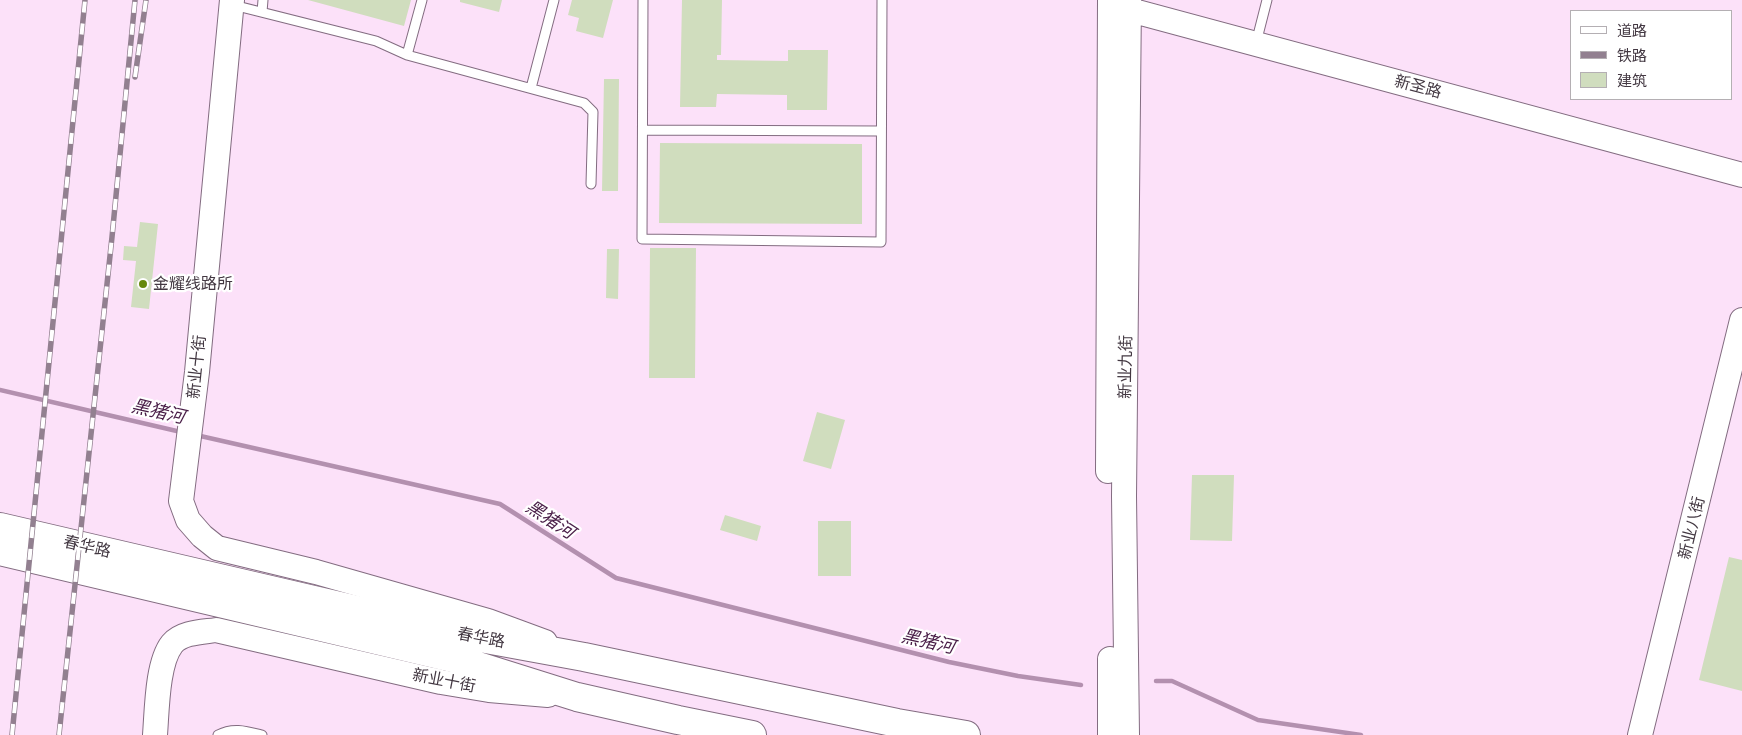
<!DOCTYPE html>
<html>
<head>
<meta charset="utf-8">
<style>
	body { margin:0 }
	#map { position:relative; width:1742px; height:735px; overflow:hidden; background:#fce1f9; font-family:Quicksand,"Noto Sans SC",sans-serif }
	canvas { display:block }
	.legend { position:absolute; left:1570px; top:10px; width:162px; height:90px; box-sizing:border-box; background:#fff; border:1px solid #b4afb3; margin:0; padding:6px 9px; list-style:none; font-size:15px; color:#433842 }
	.legend li { display:flex; align-items:center; gap:10px; height:25px }
	.legend b { width:25px; border:1px solid #b4afb3 }
</style>
</head>
<body>
<div id="map">
<canvas width="1742" height="735"></canvas>
<ul class="legend">
<li><b style="height:6px;background:#fff"></b>道路</li>
<li><b style="height:6px;background:#928090"></b>铁路</li>
<li><b style="height:14px;background:#d0ddbe"></b>建筑</li>
</ul>
</div>
<script>
const g = document.querySelector('canvas').getContext('2d');
g.lineJoin = 'round';
function strokePath(path, color, width, dash) { g.strokeStyle = color; g.lineWidth = width; g.lineCap = dash ? 'butt' : 'round'; g.setLineDash(dash || []); g.stroke(path); }
function paint(path, color) { g.fillStyle = color; g.fill(path, 'evenodd'); }
function label(font, color, halo, rows, align = 'center') {
  g.font = font + ' Quicksand,"Noto Sans SC",sans-serif'; g.lineWidth = 4.5; g.setLineDash([]); g.textBaseline = 'middle'; g.strokeStyle = halo; g.fillStyle = color; for (const [text, x, y, turn = 0] of rows) {
    g.save(); g.translate(x, y); g.rotate((+turn || 0) * Math.PI / 180); g.textAlign = isNaN(turn) ? turn : align; if (halo) g.strokeText(text, 0, 0); g.fillText(text, 0, 0); g.restore();
  }
}
const stream = new Path2D(`
	M 0,390 L 181,432
	M 196,435 L 500,504 L 616,578 L 949,662 L 1018,676 L 1081,685
	M 1156,681 L 1172,681 L 1258,720 L 1361,735`);
const building = new Path2D(`
	M 308,0 L 411,0 L 404,26 Z
	M 460,0 L 502,0 L 499,12 L 460,2 Z
	M 572,0 L 613,0 L 603,38 L 576,31 L 579,18 L 568,15 Z
	M 682,0 L 722,0 L 721,55 L 717,55 L 717,60 L 788,61 L 788,50 L 828,50 L 827,110 L 787,110 L 787,95 L 717,94 L 716,107 L 680,107 Z
	M 604,79 L 619,79 L 618,191 L 602,191 Z
	M 660,143 L 862,144 L 862,224 L 659,223 Z
	M 140,222 L 158,224 L 149,309 L 131,307 L 136,261 L 123,260 L 124,246 L 137,247 Z
	M 650,248 L 696,248 L 695,378 L 649,378 Z
	M 607,249 L 619,249 L 618,299 L 606,298 Z
	M 817,412 L 845,420 L 831,469 L 803,461 Z
	M 1192,475 L 1234,475 L 1232,541 L 1190,540 Z
	M 725,515 L 761,526 L 757,541 L 720,530 Z
	M 818,521 L 851,521 L 851,576 L 818,576 Z
	M 1729,557 L 1742,560 L 1742,691 L 1699,680 Z`);
const lane = new Path2D(`
	M 643,0 L 642,239 L 881,242 L 882,0
	M 233,5 L 376,41 L 407,55 L 584,103 L 593,112 L 591,184
	M 262,12 L 263,0
	M 1256,43 L 1267,0
	M 407,55 L 422,0
	M 531,88 L 554,0
	M 643,130 L 881,131
	M 218,735 C 233,727 246,731 262,735`);
const secondary = new Path2D(`
	M 232,0 L 197,372 L 181,501 L 188,520 L 202,536 L 217,548 L 316,572 L 488,621 L 545,642
	M 1115,6 L 1742,175
	M 1108,471 L 1110,0
	M 155,735 C 157,710 157,663 172,644 C 182,632 203,632 216,630 L 441,682 L 489,690 L 548,695
	M 1110,735 L 1110,659
	M 1127,735 L 1124,496 L 1129,0
	M 1640,735 L 1742,320`);
const primary = new Path2D(`
	M 0,527 L 464,635 L 584,657 L 897,723 L 966,735
	M 0,551 L 456,659 L 577,697 L 678,720 L 752,735`);
const rail = new Path2D(`
	M 135,77 L 146,0
	M 12,735 L 85,0
	M 59,735 L 112,237 L 135,0`);
const markers = [
	[143,284,5,"#66890c"]
];
const streetNames = [
	["新圣路",1418,87,15],
	["新业十街",197,367,-84],
	["新业九街",1126,367,-89],
	["新业八街",1692,528,-76],
	["春华路",87,547,13],
	["春华路",481,638,11],
	["新业十街",444,681,11]
];
const poiNames = [
	["金耀线路所",153,284]
];
const waterNames = [
	["黑猪河",158,412,13],
	["黑猪河",550,520,33],
	["黑猪河",928,642,13]
];
strokePath(stream, '#b390af', 4.5);
paint(building, '#d0ddbe');
strokePath(lane, '#836c81', 11);
strokePath(secondary, '#836c81', 26);
strokePath(primary, '#836c81', 30);
strokePath(lane, '#fff', 9);
strokePath(secondary, '#fff', 24);
strokePath(primary, '#fff', 28);
strokePath(rail, '#928090', 5.5);
strokePath(rail, '#fff', 4, [11]);
for (const [x, y, r, color] of markers) { const dot = new Path2D(); dot.arc(x, y, r, 0, 2 * Math.PI); g.fillStyle = color; g.fill(dot); strokePath(dot, '#fff', 2); }
label('16px', '#433842', '#fff', streetNames);
label('16px', '#433842', '#fff', poiNames, 'left');
label('italic 18px', '#481c46', '#fff', waterNames);
</script>
</body>
</html>
